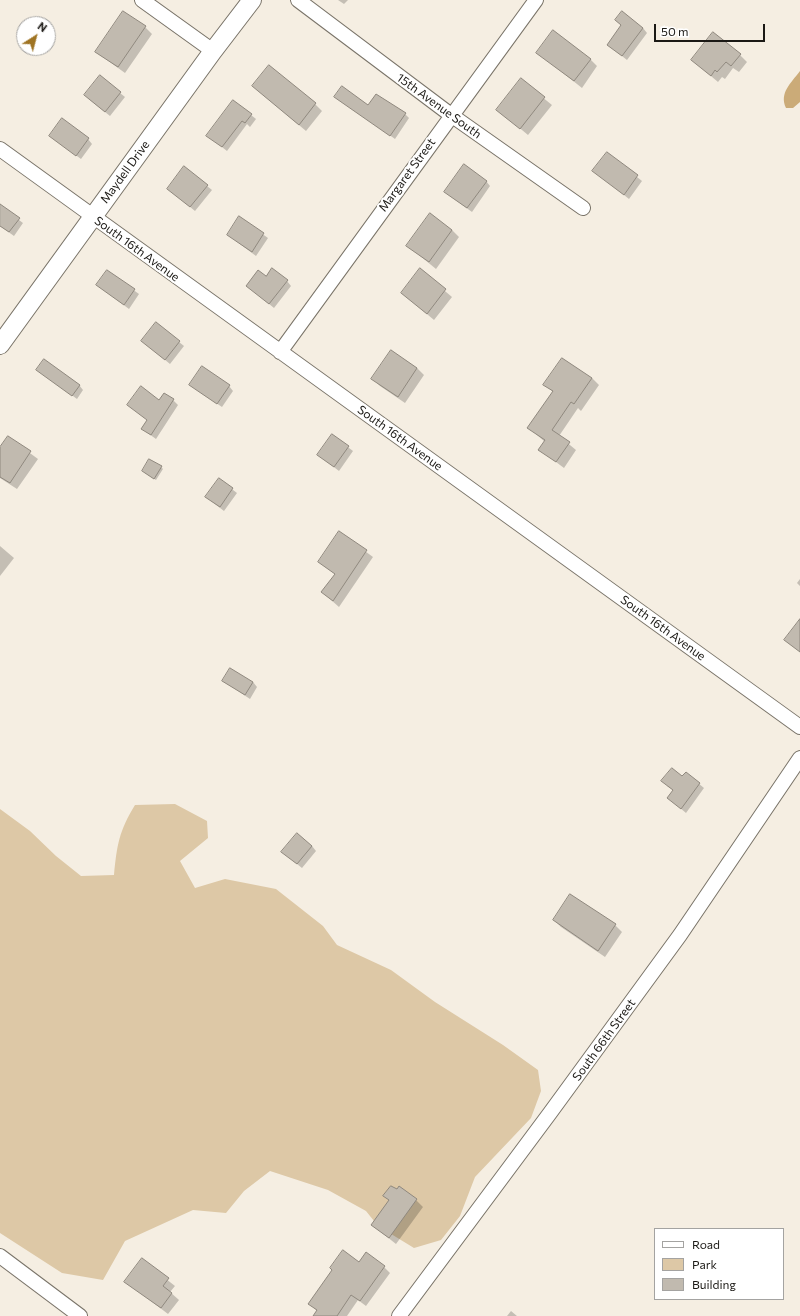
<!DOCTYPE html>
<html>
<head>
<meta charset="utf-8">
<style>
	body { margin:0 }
	#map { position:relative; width:800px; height:1316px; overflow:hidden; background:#f5eee2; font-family:Commissioner,sans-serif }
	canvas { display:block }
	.legend { position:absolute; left:654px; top:1228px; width:130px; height:72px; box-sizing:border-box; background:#fff; border:1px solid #a4a3a1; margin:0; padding:5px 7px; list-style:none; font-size:12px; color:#1b1915 }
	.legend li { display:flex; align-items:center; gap:8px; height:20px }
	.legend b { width:20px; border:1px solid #a4a3a1 }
	.north { position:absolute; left:16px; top:16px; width:40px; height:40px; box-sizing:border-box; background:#fff; border:1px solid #a4a3a1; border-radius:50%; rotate:36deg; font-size:11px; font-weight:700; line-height:16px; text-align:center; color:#1b1915 }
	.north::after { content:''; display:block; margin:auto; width:14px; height:18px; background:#9f7423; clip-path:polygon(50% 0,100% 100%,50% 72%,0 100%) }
	.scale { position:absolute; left:654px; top:24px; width:111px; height:18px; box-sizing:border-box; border:2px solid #1b1915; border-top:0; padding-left:5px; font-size:12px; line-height:14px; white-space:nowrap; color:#1b1915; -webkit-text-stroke:3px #fff; paint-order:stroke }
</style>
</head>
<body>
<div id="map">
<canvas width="800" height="1316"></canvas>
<ul class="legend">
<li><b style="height:5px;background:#fff"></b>Road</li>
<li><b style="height:11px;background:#ddc8a6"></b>Park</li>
<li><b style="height:11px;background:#c1baaf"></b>Building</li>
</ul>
<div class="north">N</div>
<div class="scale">50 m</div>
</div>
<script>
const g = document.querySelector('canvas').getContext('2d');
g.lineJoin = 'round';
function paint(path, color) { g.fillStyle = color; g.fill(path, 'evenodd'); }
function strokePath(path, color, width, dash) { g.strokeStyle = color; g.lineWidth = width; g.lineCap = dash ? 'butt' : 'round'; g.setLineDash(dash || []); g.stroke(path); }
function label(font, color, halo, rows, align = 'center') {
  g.font = font + ' Commissioner,sans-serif'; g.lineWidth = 4; g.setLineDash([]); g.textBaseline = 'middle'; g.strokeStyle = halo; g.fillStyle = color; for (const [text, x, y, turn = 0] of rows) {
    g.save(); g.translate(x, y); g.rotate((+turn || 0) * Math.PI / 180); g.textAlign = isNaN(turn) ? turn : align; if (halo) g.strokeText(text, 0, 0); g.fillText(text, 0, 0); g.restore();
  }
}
const green = new Path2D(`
	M 175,804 L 207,821 L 208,838 L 180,861 L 195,888 L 225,879 L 276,889 L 323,926 L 337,945 L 391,970 L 435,1002 L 503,1045 L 538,1070 L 541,1091 L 531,1118 L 475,1177 L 460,1216 L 441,1240 L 414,1248 L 378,1226 L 366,1211 L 328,1190 L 270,1171 L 244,1191 L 226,1213 L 193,1210 L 125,1241 L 103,1280 L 62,1273 L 0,1233 L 0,809 L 30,831 L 56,856 L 81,876 L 114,875 C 117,845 119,831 135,805 Z`);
const water = new Path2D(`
	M 800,71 L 800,102 L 793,108 L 786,108 C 779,93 791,83 800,71 Z`);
const shadow = new Path2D(`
	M 338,0 L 348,0 L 344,4 Z
	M 145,27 L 152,34 L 125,73 L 96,52 Z
	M 643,28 L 647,33 L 627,60 L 608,45 Z
	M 538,53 L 590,59 L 597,66 L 582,88 Z
	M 740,55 L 747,62 L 739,72 L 733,68 L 725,79 L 722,77 L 718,82 L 692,60 Z
	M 100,77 L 125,97 L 110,116 L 90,100 Z
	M 521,80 L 552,105 L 528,135 L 498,110 Z
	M 261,93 L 315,104 L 322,111 L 306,131 Z
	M 336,97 L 405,114 L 409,118 L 395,139 Z
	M 251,115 L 256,119 L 250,127 L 247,124 L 227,151 L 208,136 Z
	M 88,139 L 92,144 L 81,159 L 55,140 Z
	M 607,153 L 642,181 L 629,199 L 594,171 Z
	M 486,181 L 490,186 L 472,212 L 450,196 Z
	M 207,186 L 212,190 L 195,211 L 173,193 Z
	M 0,206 L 23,223 L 14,236 L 0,226 Z
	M 240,218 L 268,238 L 256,256 L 228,235 Z
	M 452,230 L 459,237 L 436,269 L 408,246 Z
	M 420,270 L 452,297 L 434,320 L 402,293 Z
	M 107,271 L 139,294 L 129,309 L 97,285 Z
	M 266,278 L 287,281 L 291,286 L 274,308 L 247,286 Z
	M 179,342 L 184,346 L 170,364 L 147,345 Z
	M 391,351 L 417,368 L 424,375 L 405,403 L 380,386 L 373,379 Z
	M 38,370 L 79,385 L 83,390 L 77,399 Z
	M 592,378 L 599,385 L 581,411 L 578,408 L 559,436 L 576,450 L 564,468 L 540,450 L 545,442 L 529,428 L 553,392 L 545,385 Z
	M 229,386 L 233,391 L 222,407 L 195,389 Z
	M 173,400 L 178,405 L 156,439 L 142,429 L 160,402 Z
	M 332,435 L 353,451 L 339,471 L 318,455 Z
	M 8,437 L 38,459 L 17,489 L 0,478 L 0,449 Z
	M 161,467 L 163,469 L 156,480 L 145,473 Z
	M 220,480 L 237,493 L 224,511 L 211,501 Z
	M 339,532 L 373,557 L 339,607 L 322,592 L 336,575 L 319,562 Z
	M 0,546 L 14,558 L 0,576 Z
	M 800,579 L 800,586 L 797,583 Z
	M 223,681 L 253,682 L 257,687 L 250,699 Z
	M 686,773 L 704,788 L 686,813 L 673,802 L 674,791 L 667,786 L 683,778 Z
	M 312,846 L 316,851 L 302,868 L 287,856 Z
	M 554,920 L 615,925 L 622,932 L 605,957 L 561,927 Z
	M 385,1196 L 416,1200 L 423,1207 L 396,1244 L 372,1225 L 390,1201 Z
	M 142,1260 L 175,1286 L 170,1292 L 179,1300 L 168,1314 L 126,1282 Z
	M 359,1263 L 384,1267 L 390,1273 L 366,1306 L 358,1300 L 347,1316 L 314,1316 L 317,1311 L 310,1304 Z
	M 511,1311 L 517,1316 L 507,1316 Z`);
const building = new Path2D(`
	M 123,11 L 146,26 L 118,67 L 95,52 Z
	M 622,11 L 643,28 L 622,56 L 607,45 L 621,25 L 615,20 Z
	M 553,30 L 591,59 L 574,81 L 536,53 Z
	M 713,32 L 741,54 L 731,66 L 726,62 L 717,72 L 715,70 L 711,76 L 691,60 Z
	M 269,65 L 316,103 L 299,125 L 252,86 Z
	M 100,75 L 121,92 L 105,112 L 84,95 Z
	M 521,78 L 545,97 L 520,129 L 496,110 Z
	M 342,86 L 368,105 L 376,94 L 406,113 L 390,136 L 334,97 Z
	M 233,100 L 252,114 L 245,123 L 242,121 L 222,147 L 206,136 Z
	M 62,118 L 89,138 L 76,156 L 49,136 Z
	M 607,152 L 638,175 L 624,195 L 592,171 Z
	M 464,164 L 487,181 L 467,208 L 444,192 Z
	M 184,166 L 208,185 L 190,207 L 167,189 Z
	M 0,204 L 20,218 L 9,232 L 0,226 Z
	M 430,213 L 452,230 L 429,262 L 406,246 Z
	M 239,216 L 264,233 L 252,252 L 227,235 Z
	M 272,268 L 288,280 L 269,304 L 246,286 L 258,270 L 266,276 Z
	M 420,268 L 446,289 L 427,314 L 401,293 Z
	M 107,270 L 135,289 L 124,305 L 96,285 Z
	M 156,322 L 180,341 L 165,360 L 141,341 Z
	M 391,350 L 417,368 L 398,397 L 371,379 Z
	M 562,358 L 592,378 L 574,404 L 571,402 L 552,430 L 570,442 L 556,462 L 538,450 L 545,440 L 527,428 L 553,391 L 543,385 Z
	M 44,359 L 80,385 L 72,396 L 36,370 Z
	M 202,366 L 230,385 L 217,404 L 189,385 Z
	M 141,386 L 159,400 L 164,393 L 174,399 L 151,435 L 141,429 L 147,420 L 127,405 Z
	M 332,434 L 349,446 L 334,467 L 317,455 Z
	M 8,436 L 31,451 L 10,483 L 0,477 L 0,447 Z
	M 149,459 L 162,466 L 154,479 L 142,471 Z
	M 219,478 L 233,488 L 220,507 L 205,497 Z
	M 339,531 L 367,550 L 333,601 L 321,592 L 335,574 L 318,562 Z
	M 800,619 L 800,652 L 784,640 Z
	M 230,668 L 253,682 L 245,695 L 222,681 Z
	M 672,768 L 682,776 L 686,772 L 700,783 L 681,809 L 667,798 L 673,790 L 661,781 Z
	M 297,833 L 312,846 L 297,864 L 281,852 Z
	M 570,894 L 616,924 L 598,951 L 553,920 Z
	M 391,1186 L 397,1189 L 399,1186 L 417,1199 L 389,1238 L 371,1225 L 389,1200 L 383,1196 Z
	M 343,1250 L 359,1262 L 366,1252 L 385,1266 L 360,1301 L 351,1295 L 337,1316 L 313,1316 L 317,1310 L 308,1304 L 332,1270 L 330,1268 Z
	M 142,1258 L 169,1278 L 163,1286 L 172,1293 L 161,1308 L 124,1282 Z`);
const minor = new Path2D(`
	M 142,0 L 213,51
	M 298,0 L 451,115 L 583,208
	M 0,149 L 800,727
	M 280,352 L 536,0
	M 0,1256 L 80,1316
	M 399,1316 L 550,1113 L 680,935 L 800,758`);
const tertiary = new Path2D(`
	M 0,345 L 213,51 L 252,0`);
const streetNames = [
	["15th Avenue South",439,106,36],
	["Maydell Drive",125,172,-54],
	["Margaret Street",407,175,-54],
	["South 16th Avenue",137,249,36],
	["South 16th Avenue",400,438,36],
	["South 16th Avenue",663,628,36],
	["South 66th Street",604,1040,-54]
];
paint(green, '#ddc8a6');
paint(water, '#cbab78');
paint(shadow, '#0003');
paint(building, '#c1baaf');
strokePath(building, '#8f887e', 1);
strokePath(minor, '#797368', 16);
strokePath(tertiary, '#797368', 20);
strokePath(minor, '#fff', 14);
strokePath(tertiary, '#fff', 18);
label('12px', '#1b1915', '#fff', streetNames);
</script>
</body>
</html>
